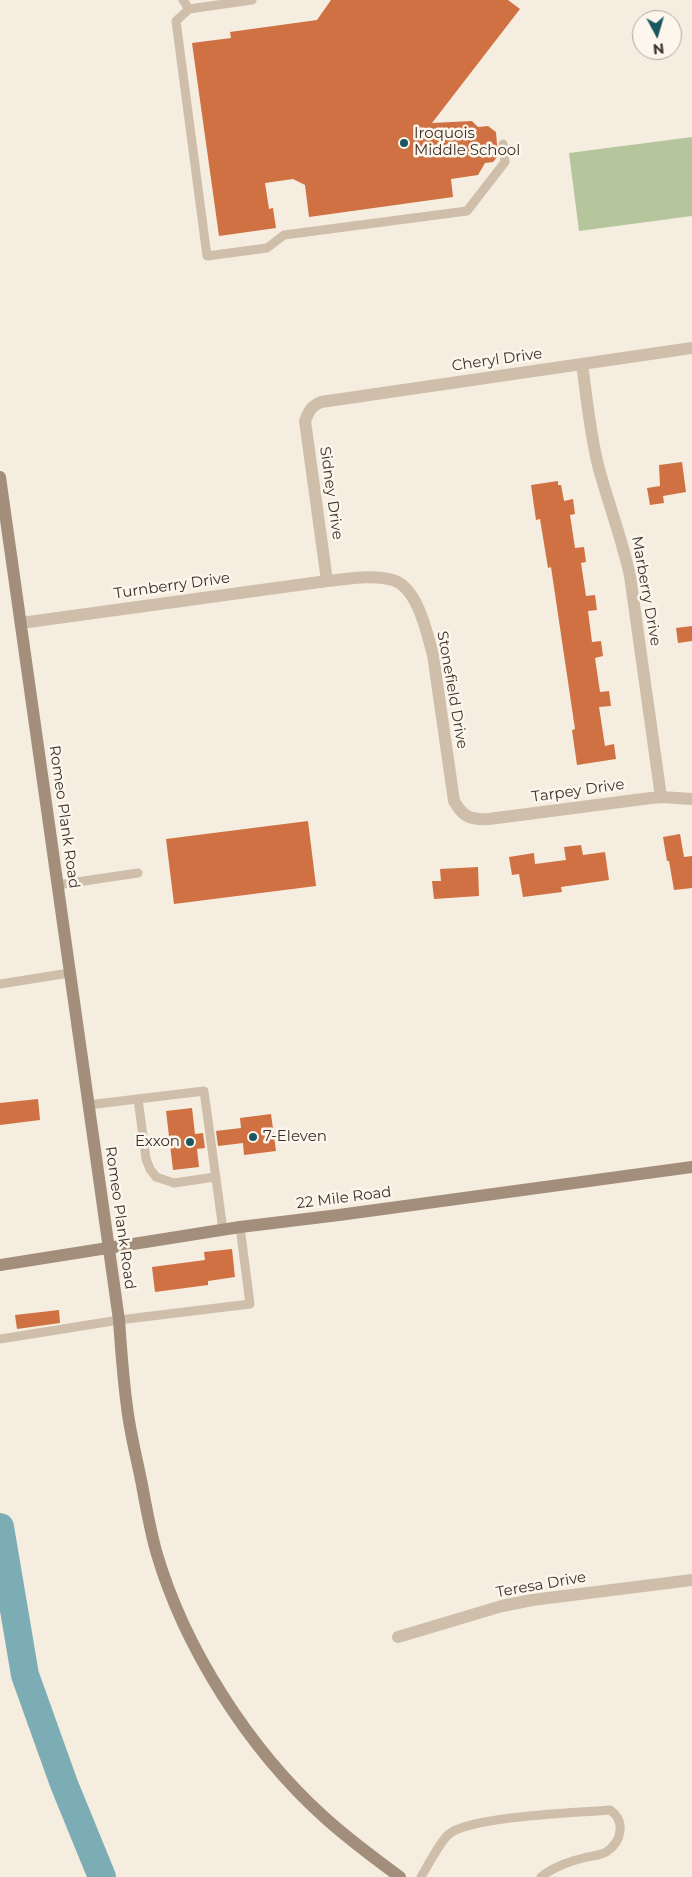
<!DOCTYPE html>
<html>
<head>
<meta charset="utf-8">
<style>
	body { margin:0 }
	#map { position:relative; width:692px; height:1877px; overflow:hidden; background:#f5eddf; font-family:Montserrat,sans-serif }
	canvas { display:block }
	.north { position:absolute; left:632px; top:10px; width:50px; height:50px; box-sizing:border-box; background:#fcf6ed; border:1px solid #afa79f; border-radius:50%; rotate:174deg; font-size:14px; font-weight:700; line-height:20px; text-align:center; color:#3b312a }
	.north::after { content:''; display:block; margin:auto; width:18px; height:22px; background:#1b5661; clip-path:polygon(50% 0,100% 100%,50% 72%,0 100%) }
</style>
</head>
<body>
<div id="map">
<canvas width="692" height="1877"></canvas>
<div class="north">N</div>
</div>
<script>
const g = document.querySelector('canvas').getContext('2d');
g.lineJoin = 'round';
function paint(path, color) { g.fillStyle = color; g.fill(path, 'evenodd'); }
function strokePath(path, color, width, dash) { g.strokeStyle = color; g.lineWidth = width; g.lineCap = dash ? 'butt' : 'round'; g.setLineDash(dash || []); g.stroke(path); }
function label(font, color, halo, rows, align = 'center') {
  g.font = font + ' Montserrat,sans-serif'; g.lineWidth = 5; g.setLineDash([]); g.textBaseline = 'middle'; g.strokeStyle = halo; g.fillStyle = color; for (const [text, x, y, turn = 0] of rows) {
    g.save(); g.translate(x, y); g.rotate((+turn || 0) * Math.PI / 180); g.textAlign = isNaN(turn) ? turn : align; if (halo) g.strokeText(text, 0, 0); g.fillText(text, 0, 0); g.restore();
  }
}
const green = new Path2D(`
	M 692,137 L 692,216 L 579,231 L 569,153 Z`);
const river = new Path2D(`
	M 0,1527 L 25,1675 L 64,1784 L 102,1877`);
const building = new Path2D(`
	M 331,0 L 508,0 L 520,9 L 432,123 L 472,121 L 478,127 L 488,126 L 496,132 L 498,156 L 493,162 L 485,163 L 478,175 L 451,179 L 453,197 L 309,217 L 305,185 L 293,179 L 265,183 L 269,209 L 273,208 L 276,228 L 219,236 L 192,43 L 231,38 L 230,32 L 317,20 Z
	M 682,462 L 686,492 L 663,496 L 664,503 L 650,505 L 647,488 L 660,486 L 659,465 Z
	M 558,481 L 558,485 L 561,485 L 564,501 L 573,499 L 575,514 L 570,515 L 575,548 L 584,547 L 586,562 L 581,563 L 586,596 L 595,595 L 597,610 L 588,611 L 592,642 L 601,641 L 603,656 L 595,658 L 600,692 L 609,691 L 611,706 L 599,707 L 605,746 L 614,744 L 616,759 L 577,765 L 572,730 L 575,729 L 551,567 L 548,568 L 540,519 L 536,520 L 531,485 Z
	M 692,626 L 692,641 L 678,643 L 676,628 Z
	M 308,821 L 316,886 L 174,904 L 166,839 Z
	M 680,834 L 684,857 L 692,856 L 692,888 L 674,890 L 669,861 L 667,861 L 663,837 Z
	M 581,845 L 583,855 L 605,852 L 609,880 L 561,887 L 562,892 L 523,897 L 519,874 L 512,875 L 509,857 L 534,853 L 535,864 L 566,860 L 564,847 Z
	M 478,867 L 479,896 L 434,899 L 432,881 L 441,881 L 440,869 Z
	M 38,1099 L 40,1120 L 0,1125 L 0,1103 Z
	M 192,1108 L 195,1134 L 203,1133 L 205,1148 L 197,1149 L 199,1167 L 173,1170 L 166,1111 Z
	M 271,1114 L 276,1151 L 244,1155 L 243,1143 L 218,1146 L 216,1131 L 241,1128 L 240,1118 Z
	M 232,1249 L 235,1277 L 208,1281 L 208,1285 L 155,1292 L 152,1267 L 205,1260 L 204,1252 Z
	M 59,1310 L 60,1323 L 17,1329 L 15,1315 Z`);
const lane = new Path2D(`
	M 183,0 L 189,9 L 252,0
	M 189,9 L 176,21 L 207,256 L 267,248 L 284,235 L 467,211 L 505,162 L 503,144
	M 57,885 L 138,873
	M 0,984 L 69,973
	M 138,1099 L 146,1159 L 150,1169 L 156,1177 L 174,1183 L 215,1177
	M 88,1105 L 204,1091 L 223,1230
	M 0,1339 L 119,1320 L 250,1304 L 240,1227
	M 421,1877 C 427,1867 440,1842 448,1835 C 467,1816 579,1813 610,1810 C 626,1821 622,1842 606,1852 C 601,1855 593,1856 587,1857 C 571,1861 554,1866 541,1877`);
const street = new Path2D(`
	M 582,364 C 587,399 590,435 599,469 C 609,505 622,539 630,576 L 661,797
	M 327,581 L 305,421 C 309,411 311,406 321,402 L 692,348
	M 21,623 L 327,581 C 347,579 373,574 393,580 C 418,588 427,633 433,655 L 454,801 C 463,817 470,820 489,819 L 643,799 L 661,797 L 692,799
	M 398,1637 L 502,1606 L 532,1600 L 692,1580`);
const secondary = new Path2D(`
	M 0,477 L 119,1320 C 121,1349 123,1378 127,1407 C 130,1433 137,1459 142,1485 C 146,1507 150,1529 156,1551 C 184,1648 249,1749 323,1816 C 347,1838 374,1858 400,1877
	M 0,1265 L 240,1227 L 339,1215 L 692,1167`);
const markers = [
	[404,143,5,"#1b5661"],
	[253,1137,5,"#1b5661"],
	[190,1142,5,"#1b5661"]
];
const poiNames = [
	["Iroquois",414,134],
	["Middle School",414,151],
	["7-Eleven",263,1137],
	["Exxon",180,1142,"right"]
];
const streetNames = [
	["Cheryl Drive",497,360,-8],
	["Sidney Drive",331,493,82],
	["Turnberry Drive",172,586,-8],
	["Marberry Drive",646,591,80],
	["Stonefield Drive",452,690,80],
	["Tarpey Drive",578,791,-8],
	["Romeo Plank Road",64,817,82],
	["22 Mile Road",344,1198,-7],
	["Romeo Plank Road",120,1218,82],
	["Teresa Drive",541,1585,-10]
];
paint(green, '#b5c69d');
strokePath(river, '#7cadb5', 28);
paint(building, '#cf7143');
strokePath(lane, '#cfbeaa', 9);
strokePath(street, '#cfbeaa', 12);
strokePath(secondary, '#a38d7b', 12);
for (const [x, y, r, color] of markers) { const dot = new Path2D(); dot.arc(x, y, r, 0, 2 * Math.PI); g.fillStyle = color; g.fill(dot); strokePath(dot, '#fcf6ed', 2); }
label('15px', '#3b312a', '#fcf6ed', poiNames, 'left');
label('15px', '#3b312a', '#fcf6ed', streetNames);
</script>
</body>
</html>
